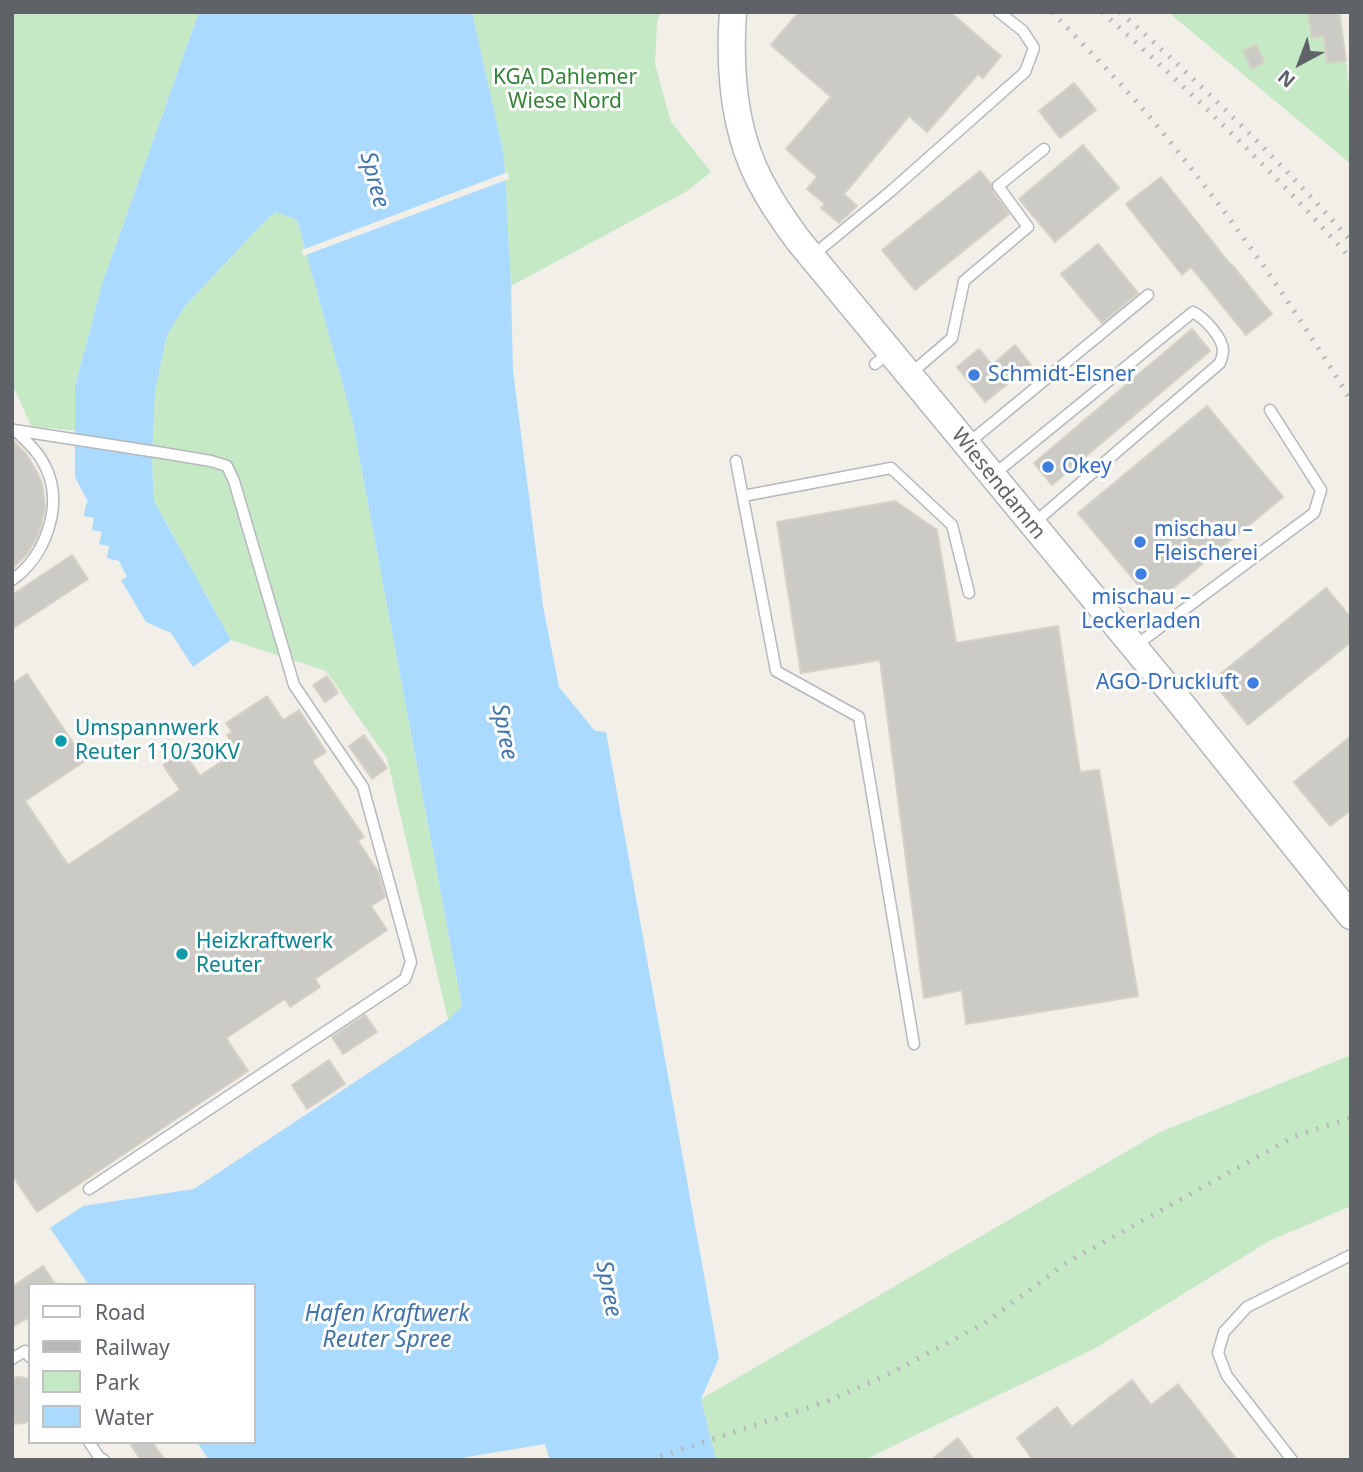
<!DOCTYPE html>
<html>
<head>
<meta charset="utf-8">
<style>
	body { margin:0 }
	#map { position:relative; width:1363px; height:1472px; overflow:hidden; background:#f1efe8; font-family:"Noto Sans",sans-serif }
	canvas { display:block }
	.frame { position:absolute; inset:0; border:14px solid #5f6368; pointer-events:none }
	.legend { position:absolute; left:28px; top:1283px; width:228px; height:161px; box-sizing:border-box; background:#fff; border:2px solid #bfc1c3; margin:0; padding:9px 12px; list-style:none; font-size:21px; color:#5f6368 }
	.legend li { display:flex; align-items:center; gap:14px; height:35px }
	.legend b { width:35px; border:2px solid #bfc1c3 }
	.north { position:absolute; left:1265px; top:28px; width:70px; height:70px; -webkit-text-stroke:5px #fff; paint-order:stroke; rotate:221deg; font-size:19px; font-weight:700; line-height:28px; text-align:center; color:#5f6368 }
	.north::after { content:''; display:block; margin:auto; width:24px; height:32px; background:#5f6368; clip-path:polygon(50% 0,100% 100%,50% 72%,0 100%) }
</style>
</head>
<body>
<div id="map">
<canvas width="1363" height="1472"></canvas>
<div class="frame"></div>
<ul class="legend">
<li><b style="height:9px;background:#fff"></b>Road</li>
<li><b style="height:9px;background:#b6b7b8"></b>Railway</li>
<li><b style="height:19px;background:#c5e8c5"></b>Park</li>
<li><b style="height:19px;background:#aadaff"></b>Water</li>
</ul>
<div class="north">N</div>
</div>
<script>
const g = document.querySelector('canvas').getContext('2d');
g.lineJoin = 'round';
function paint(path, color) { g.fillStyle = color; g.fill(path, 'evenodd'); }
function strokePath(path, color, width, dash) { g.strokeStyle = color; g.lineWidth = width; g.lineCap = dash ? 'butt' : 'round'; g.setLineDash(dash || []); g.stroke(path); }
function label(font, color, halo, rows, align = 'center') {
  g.font = font + ' "Noto Sans",sans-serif'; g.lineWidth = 6; g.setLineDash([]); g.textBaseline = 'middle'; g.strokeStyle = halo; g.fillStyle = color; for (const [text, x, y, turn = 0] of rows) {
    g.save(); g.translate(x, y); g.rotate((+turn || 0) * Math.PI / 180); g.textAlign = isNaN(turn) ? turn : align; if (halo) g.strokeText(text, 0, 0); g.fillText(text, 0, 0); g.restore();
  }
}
const green = new Path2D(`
	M 12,12 L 199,12 L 102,284 L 75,387 L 77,431 L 31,426 L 15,390 L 12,390 Z
	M 472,12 L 661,12 L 657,22 L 655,64 L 671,122 L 711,172 L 687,191 L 511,286 L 504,155 Z
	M 1168,12 L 1341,12 L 1351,109 L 1351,164 Z
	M 276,212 L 297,220 L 352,418 L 462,1006 L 448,1020 L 387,758 L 326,671 L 231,640 L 154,501 L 152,460 L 155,391 L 167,335 L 186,305 L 266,220 Z
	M 1351,1055 L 1351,1206 L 1269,1241 L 1094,1349 L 864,1460 L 716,1460 L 701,1399 L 1160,1132 Z`);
const water = new Path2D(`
	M 199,12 L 472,12 L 504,155 L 511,286 L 513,371 L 543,606 L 559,687 L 595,731 L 606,732 L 719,1358 L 701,1399 L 716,1460 L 550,1460 L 545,1444 L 449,1460 L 209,1460 L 197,1442 L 254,1442 L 254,1285 L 89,1285 L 50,1228 L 83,1206 L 194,1189 L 448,1020 L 462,1006 L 352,418 L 297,220 L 276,212 L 266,220 L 186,305 L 167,335 L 155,391 L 152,460 L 154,501 L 231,640 L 193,667 L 171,633 L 146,622 L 121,580 L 127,577 L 119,561 L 107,558 L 109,546 L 99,544 L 102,532 L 92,530 L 94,518 L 84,516 L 86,504 L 88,502 L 75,477 L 75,387 L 102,284 Z`);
const pier = new Path2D(`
	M 508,172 L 509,179 L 303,256 L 302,250 Z`);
const building = new Path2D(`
	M 799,12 L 950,12 L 1001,56 L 983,78 L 978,74 L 927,132 L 909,116 L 844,194 L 857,206 L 839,223 L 821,208 L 825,204 L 807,189 L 817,177 L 786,149 L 831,97 L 771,45 Z
	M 1308,12 L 1339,12 L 1346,61 L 1327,63 L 1324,36 L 1312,38 Z
	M 1256,45 L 1264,62 L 1252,69 L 1243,51 Z
	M 1074,83 L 1096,110 L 1060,138 L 1039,111 Z
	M 1083,145 L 1119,188 L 1055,242 L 1019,199 Z
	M 980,171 L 991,184 L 992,191 L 1009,214 L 915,290 L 882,250 Z
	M 1161,177 L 1231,265 L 1232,265 L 1272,314 L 1246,335 L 1191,267 L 1182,275 L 1126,204 Z
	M 1098,244 L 1138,293 L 1102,323 L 1061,274 Z
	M 1192,329 L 1210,351 L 1052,485 L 1034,463 Z
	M 1015,345 L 1031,365 L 985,402 L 957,367 L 979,349 L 992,365 Z
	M 1207,406 L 1283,497 L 1154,604 L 1078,513 Z
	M 12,439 L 27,455 L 38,474 L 42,484 L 45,506 L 41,527 L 35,541 L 27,554 L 12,569 Z
	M 895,501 L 937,530 L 956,643 L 1058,626 L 1080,772 L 1099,770 L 1138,996 L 966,1024 L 962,990 L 924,998 L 880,660 L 801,673 L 777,522 Z
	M 72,555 L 88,579 L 12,629 L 12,595 Z
	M 1326,588 L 1351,618 L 1351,642 L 1248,725 L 1212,681 Z
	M 27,674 L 85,761 L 25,801 L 68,865 L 180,790 L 163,765 L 183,751 L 200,776 L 237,751 L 227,735 L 232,732 L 226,723 L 267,696 L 283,720 L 299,710 L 326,752 L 312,761 L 364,837 L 358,841 L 378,872 L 385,897 L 371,906 L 387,930 L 315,979 L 320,987 L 290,1007 L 285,999 L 226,1038 L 248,1071 L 37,1212 L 12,1175 L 12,684 Z
	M 327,676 L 338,693 L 325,702 L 313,685 Z
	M 364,735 L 387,768 L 372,779 L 349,746 Z
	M 1351,736 L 1351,810 L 1330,826 L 1294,782 Z
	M 365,1015 L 377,1032 L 343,1054 L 332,1037 Z
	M 329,1060 L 345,1084 L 307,1109 L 292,1085 Z
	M 43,1266 L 56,1285 L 30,1285 L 30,1317 L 12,1327 L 12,1287 Z
	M 20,1377 L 30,1379 L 30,1421 L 24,1423 L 12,1424 L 12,1378 Z
	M 1132,1380 L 1151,1405 L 1178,1384 L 1237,1460 L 1033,1460 L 1017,1438 L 1057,1407 L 1072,1427 Z
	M 958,1438 L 974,1460 L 931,1460 Z
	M 129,1442 L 152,1442 L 165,1460 L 141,1460 Z`);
const service = new Path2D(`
	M 812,256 L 891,191 L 1025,72 L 1034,48 L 1023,31 L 999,12
	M 875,364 L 890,352
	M 909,375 L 952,338 L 964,281 L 1028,227 L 998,186 L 1044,149
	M 14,430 L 163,453 L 211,461 L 227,466 L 234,481 L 294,685 L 363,787 L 411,962 L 405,979 L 89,1189
	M 966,445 L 1148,295
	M 736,461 L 776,671 L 859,717 L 914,1044
	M 992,476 L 1193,312 C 1204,318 1223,337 1223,351 C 1223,354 1221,360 1220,363 L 1034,523
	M 743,496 L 891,468 L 952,525 L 969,593
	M 12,580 C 45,557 64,506 46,468 C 39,452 27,442 15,430
	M 1135,646 L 1314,513 L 1321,490 L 1270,410
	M 12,1359 L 25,1351 L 30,1357
	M 89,1442 L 99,1457 L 104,1460
	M 1292,1460 L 1227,1376 L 1218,1353 L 1224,1332 L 1247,1307 L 1351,1255`);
const tertiary = new Path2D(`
	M 733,12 C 729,68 734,131 760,181 C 771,202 784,221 798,240 L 1183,706 L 1351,916`);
const rail = new Path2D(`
	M 1052,12 C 1091,53 1132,94 1167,138 C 1234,221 1296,309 1351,401
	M 1102,12 C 1189,90 1273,171 1351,259
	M 1120,12 C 1201,84 1279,160 1351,241
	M 650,1460 L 828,1401 L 891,1373 L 985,1323 L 1066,1263 L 1295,1136 L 1351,1118`);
const markers = [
	[974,375,7,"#3f7fe0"],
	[1048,467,7,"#3f7fe0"],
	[1140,542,7,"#3f7fe0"],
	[1141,574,7,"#3f7fe0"],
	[1253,683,7,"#3f7fe0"],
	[61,741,7,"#0f9aa8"],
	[182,954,7,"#0f9aa8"]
];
const parkNames = [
	["KGA Dahlemer",565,78],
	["Wiese Nord",565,102]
];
const shopNames = [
	["Schmidt-Elsner",988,375],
	["Okey",1062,467],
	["mischau –",1154,530],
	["Fleischerei",1154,554],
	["mischau –",1141,598,"center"],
	["Leckerladen",1141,622,"center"],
	["AGO-Druckluft",1239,683,"right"]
];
const streetNames = [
	["Wiesendamm",998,484,51]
];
const cultureNames = [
	["Umspannwerk",75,729],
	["Reuter 110/30KV",75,753],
	["Heizkraftwerk",196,942],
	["Reuter",196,966]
];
const waterNames = [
	["Spree",374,180,75],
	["Spree",504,732,79],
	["Spree",608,1289,79],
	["Hafen Kraftwerk",387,1314],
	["Reuter Spree",387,1340]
];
paint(green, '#c5e8c5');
paint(water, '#aadaff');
paint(pier, '#f1efe8');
paint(building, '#cccac5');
strokePath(building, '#d6d1c6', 2);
strokePath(service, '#b5b8bc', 13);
strokePath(tertiary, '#b5b8bc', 29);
strokePath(service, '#fff', 10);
strokePath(tertiary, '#fff', 26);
strokePath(rail, '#b6b7b8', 5, [2, 9]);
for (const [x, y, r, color] of markers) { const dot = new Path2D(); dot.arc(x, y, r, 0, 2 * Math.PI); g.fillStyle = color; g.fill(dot); strokePath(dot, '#fff', 2.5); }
label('21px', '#348238', '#fff', parkNames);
label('21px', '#366cbe', '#fff', shopNames, 'left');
label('21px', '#5f6368', '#fff', streetNames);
label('21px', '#0d838f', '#fff', cultureNames, 'left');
label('italic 23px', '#4174aa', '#fff', waterNames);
</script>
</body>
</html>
